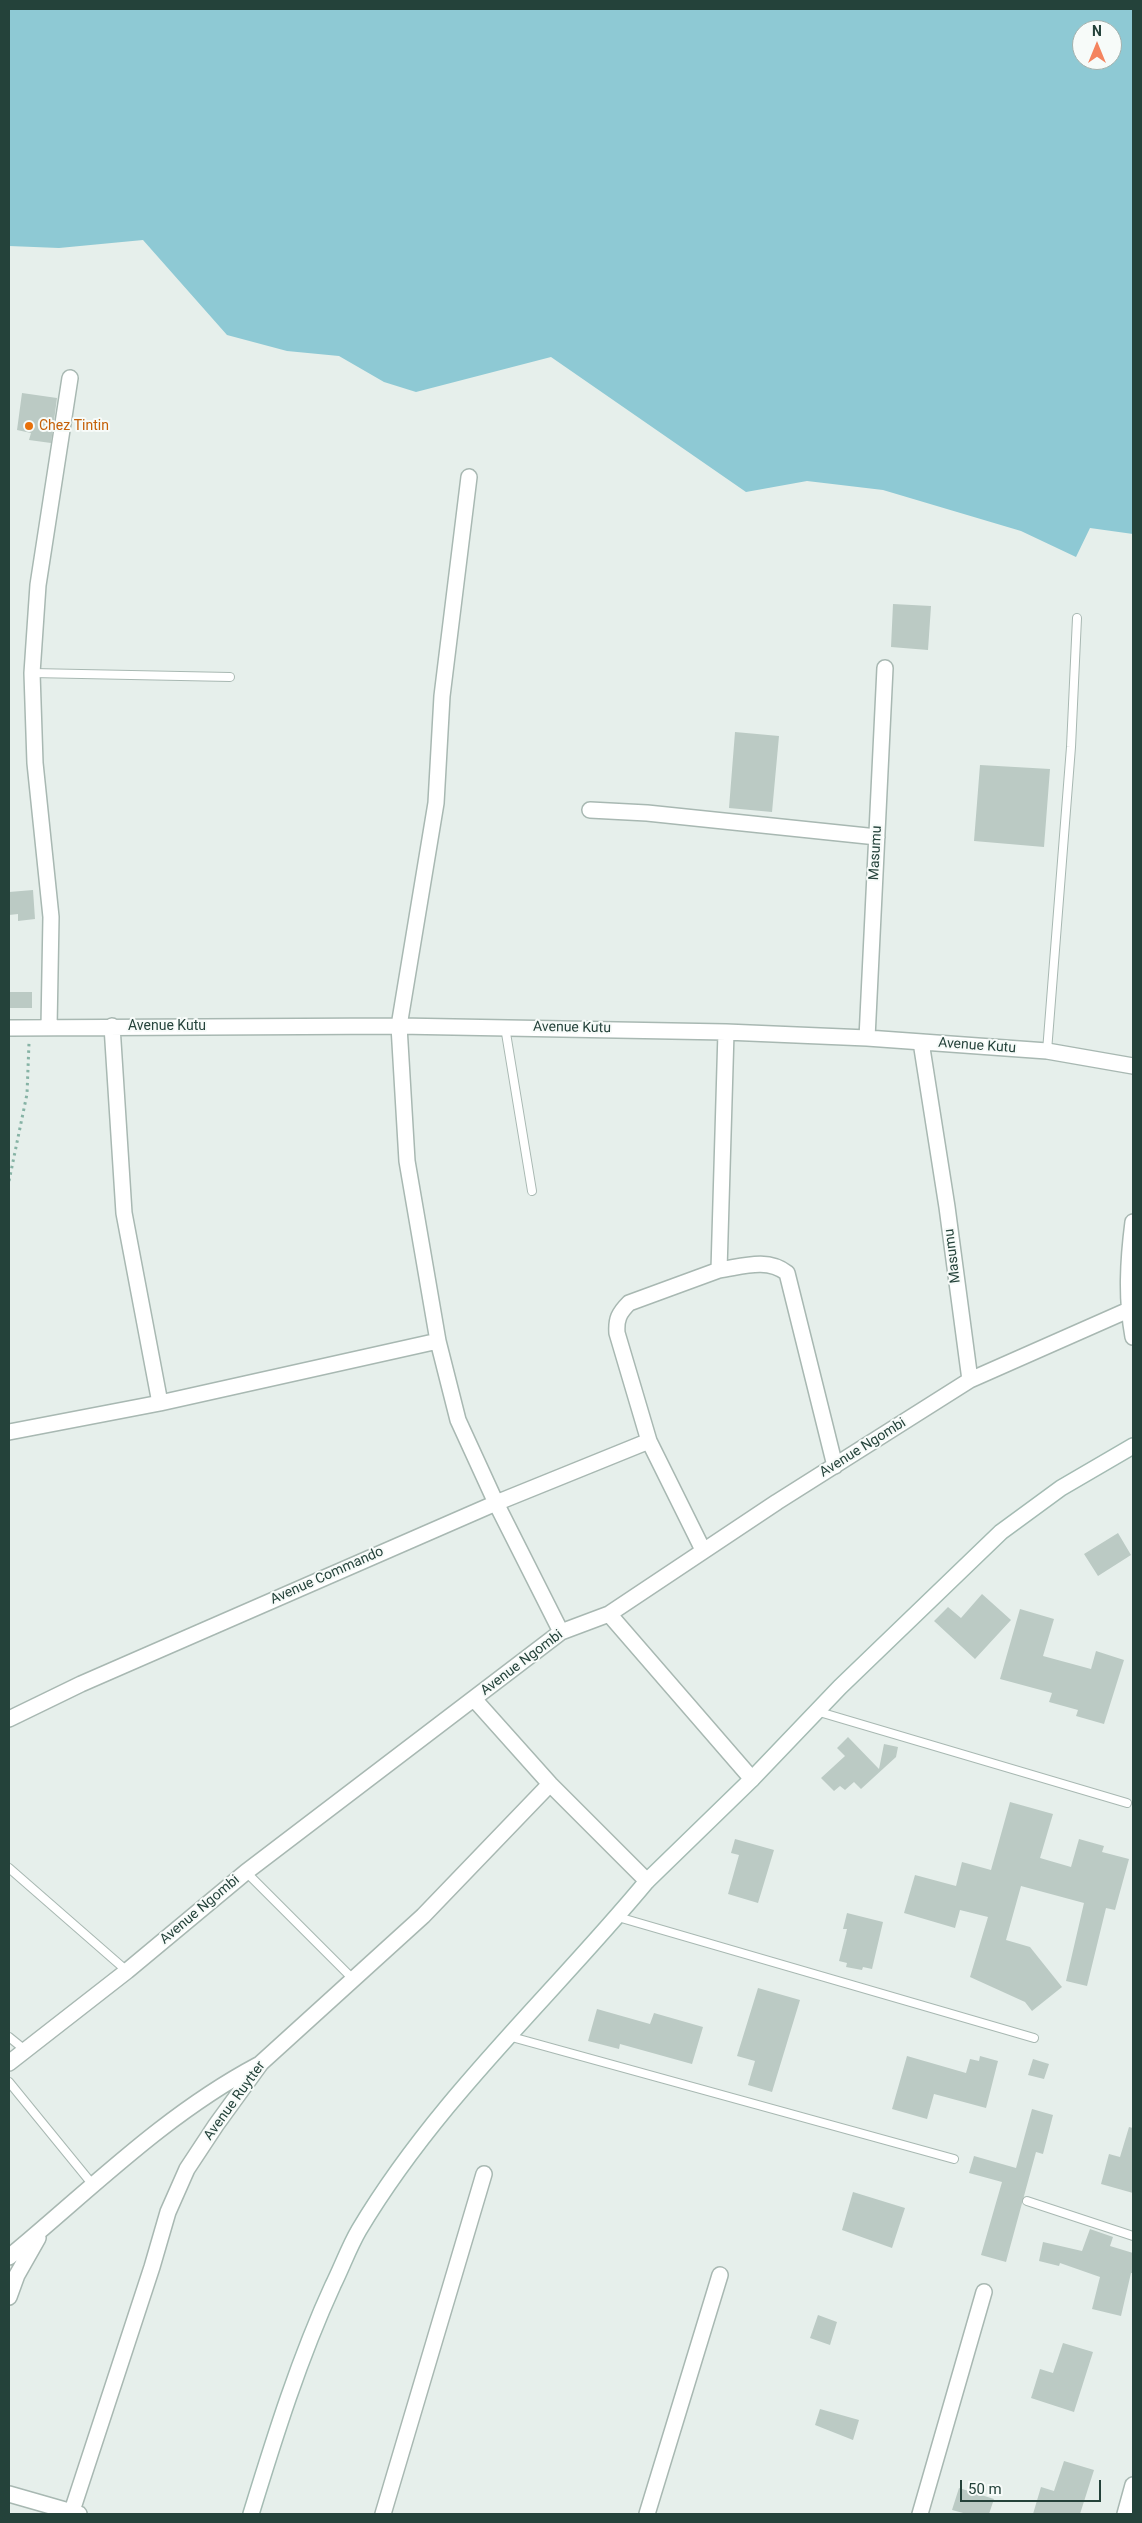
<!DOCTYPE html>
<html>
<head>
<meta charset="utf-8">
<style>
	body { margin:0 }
	#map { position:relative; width:1142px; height:2523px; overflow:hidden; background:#e6efeb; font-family:Roboto,sans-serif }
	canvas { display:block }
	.frame { position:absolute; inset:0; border:10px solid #24423a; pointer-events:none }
	.north { position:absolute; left:1072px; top:20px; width:50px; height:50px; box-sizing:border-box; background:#f7fbf9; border:1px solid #a3b1ad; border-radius:50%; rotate:0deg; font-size:14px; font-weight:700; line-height:20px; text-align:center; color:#24423a }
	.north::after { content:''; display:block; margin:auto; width:18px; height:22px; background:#f4845f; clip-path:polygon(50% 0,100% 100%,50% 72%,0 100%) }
	.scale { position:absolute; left:960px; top:2480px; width:141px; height:22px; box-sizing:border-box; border:2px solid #24423a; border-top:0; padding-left:6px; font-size:15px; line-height:18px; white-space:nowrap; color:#24423a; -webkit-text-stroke:4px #f7fbf9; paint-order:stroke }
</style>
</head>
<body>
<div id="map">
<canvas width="1142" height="2523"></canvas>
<div class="frame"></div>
<div class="north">N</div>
<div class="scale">50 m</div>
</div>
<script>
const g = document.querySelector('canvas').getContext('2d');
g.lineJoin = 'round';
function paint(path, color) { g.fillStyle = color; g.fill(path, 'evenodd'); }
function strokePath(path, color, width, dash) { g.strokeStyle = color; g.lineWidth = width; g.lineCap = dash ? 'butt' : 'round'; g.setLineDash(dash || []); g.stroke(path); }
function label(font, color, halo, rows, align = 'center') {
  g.font = font + ' Roboto,sans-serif'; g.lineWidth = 4; g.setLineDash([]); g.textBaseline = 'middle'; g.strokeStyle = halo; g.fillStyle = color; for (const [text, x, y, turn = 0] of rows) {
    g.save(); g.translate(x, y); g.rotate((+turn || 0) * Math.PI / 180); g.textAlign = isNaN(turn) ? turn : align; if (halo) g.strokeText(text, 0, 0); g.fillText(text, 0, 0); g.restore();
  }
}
const water = new Path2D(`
	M 9,9 L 1133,9 L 1133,534 L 1090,528 L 1076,557 L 1021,531 L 883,490 L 807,481 L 746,492 L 551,357 L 416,392 L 384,382 L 339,356 L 287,351 L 227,335 L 143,240 L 59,248 L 9,246 ZM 1082,30 L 1112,30 L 1112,60 L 1082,60 Z`);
const building = new Path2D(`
	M 22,393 L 57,398 L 51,443 L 29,440 L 31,433 L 17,430 Z
	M 893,604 L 931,606 L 928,650 L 891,647 Z
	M 735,732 L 779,736 L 772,812 L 729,808 Z
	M 980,765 L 1050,769 L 1044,847 L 974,841 Z
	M 33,890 L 35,919 L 18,921 L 18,914 L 9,915 L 9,892 Z
	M 9,992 L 32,992 L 32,1008 L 9,1008 Z
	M 1118,1533 L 1131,1555 L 1098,1576 L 1084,1554 Z
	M 982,1594 L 1011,1620 L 975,1659 L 934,1621 L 948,1607 L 961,1618 Z
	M 1020,1609 L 1054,1619 L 1043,1656 L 1091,1669 L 1096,1651 L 1124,1660 L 1104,1724 L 1076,1716 L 1078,1710 L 1049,1702 L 1052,1693 L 1000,1679 Z
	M 848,1737 L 879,1769 L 884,1744 L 898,1747 L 896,1757 L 861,1789 L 854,1782 L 845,1790 L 840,1786 L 834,1791 L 821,1778 L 845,1756 L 837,1748 Z
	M 1010,1802 L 1053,1814 L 1040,1858 L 1071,1867 L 1079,1839 L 1104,1846 L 1102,1852 L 1129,1859 L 1115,1910 L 1106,1908 L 1087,1986 L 1066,1981 L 1084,1903 L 1021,1886 L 1006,1940 L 1030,1947 L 1062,1987 L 1032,2011 L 1025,2002 L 970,1977 L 988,1917 L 960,1910 L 955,1928 L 904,1913 L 915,1875 L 956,1886 L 962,1862 L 991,1870 Z
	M 735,1839 L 774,1850 L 758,1903 L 728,1894 L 739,1855 L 731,1853 Z
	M 847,1913 L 883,1922 L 872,1969 L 863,1967 L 862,1970 L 846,1967 L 847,1963 L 839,1961 L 847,1929 L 843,1929 Z
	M 758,1988 L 800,2000 L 772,2092 L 748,2085 L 755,2061 L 737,2056 Z
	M 597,2009 L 650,2024 L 654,2013 L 703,2027 L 692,2064 L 620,2044 L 619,2049 L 588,2041 Z
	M 907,2056 L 966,2073 L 970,2059 L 979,2061 L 980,2056 L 998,2061 L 986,2108 L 934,2094 L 927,2119 L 892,2109 Z
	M 1033,2059 L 1049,2064 L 1044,2079 L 1028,2075 Z
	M 1032,2109 L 1053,2115 L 1043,2154 L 1036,2152 L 1006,2262 L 981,2255 L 1002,2182 L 969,2173 L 974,2156 L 1016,2168 Z
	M 1129,2127 L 1133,2128 L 1133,2193 L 1101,2184 L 1109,2154 L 1120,2157 Z
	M 853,2192 L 905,2208 L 892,2248 L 842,2230 Z
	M 1090,2229 L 1113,2237 L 1110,2246 L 1133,2253 L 1133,2273 L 1131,2273 L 1121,2316 L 1092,2309 L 1100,2277 L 1060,2263 L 1059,2266 L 1039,2261 L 1043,2242 L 1082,2251 Z
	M 818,2315 L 837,2322 L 830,2345 L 810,2338 Z
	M 1063,2343 L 1093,2352 L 1074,2412 L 1031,2398 L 1040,2369 L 1053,2373 Z
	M 820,2409 L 859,2420 L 853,2440 L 815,2425 Z
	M 1064,2461 L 1094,2470 L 1080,2514 L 1033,2514 L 1041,2487 L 1054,2491 Z
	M 959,2488 L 994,2499 L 989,2514 L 967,2514 L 952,2510 Z`);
const path = new Path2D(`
	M 9,1181 L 27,1094 L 29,1043`);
const service = new Path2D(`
	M 32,673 L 230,677
	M 505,1027 L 532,1191
	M 1047,1051 L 1071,747 L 1077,618
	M 816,1711 L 1127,1803
	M 9,1868 L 127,1971
	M 246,1872 L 353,1979
	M 618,1917 L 1034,2038
	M 508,2036 L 954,2159
	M 9,2037 L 25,2050
	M 9,2082 L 93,2185
	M 1027,2201 L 1133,2236`);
const minor = new Path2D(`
	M 469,477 L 442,696 L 436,803 L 399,1026 L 407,1161 L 438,1341 L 458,1420 L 496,1503 L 561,1632
	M 590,810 L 647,813 L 877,837
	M 112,1026 L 124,1213 L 160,1403
	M 49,1027 L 51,917 L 35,763 L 32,673 L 38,585 L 70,378
	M 9,1028 L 399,1026 L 726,1032 L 867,1038 L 1047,1051 L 1133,1066
	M 867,1038 L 885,668
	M 921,1042 L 947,1207 L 970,1380
	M 1133,1222 C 1128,1261 1126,1298 1133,1337
	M 719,1270 C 741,1267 767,1257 787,1273 L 835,1466
	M 9,1432 L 160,1403 L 438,1341
	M 703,1550 L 649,1441 L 617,1333 C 616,1319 619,1313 629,1303 L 719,1270 L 726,1032
	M 609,1614 L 752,1779
	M 474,1699 L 550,1784 L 647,1881
	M 9,1719 L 81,1684 L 496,1503 L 649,1441
	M 9,2063 L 127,1971 L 246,1872 L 561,1632 L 609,1614 L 777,1502 L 970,1380 L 1133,1308
	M 9,2257 C 90,2190 164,2115 258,2065
	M 9,2297 L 17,2275 L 38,2238
	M 9,2494 L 79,2514
	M 71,2514 L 152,2267 L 168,2212 L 187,2169 L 216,2125 L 261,2063 L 423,1916 L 550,1784
	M 383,2514 L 484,2174
	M 647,2514 L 720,2275
	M 920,2514 L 984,2292
	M 1125,2514 L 1133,2485`);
const secondary = new Path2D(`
	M 251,2514 C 275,2436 299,2359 333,2285 C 342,2267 349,2247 359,2230 C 437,2099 551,1997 647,1881 L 752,1779 L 840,1687 L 1001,1532 L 1061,1488 L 1133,1446`);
const markers = [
	[29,426,5,"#e8710a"]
];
const foodNames = [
	["Chez Tintin",39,426]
];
const streetNames = [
	["Masumu",876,853,-87],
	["Avenue Kutu",167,1026],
	["Avenue Kutu",572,1028,1],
	["Avenue Kutu",977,1046,4],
	["Masumu",953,1256,-97],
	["Avenue Ngombi",863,1448,-32],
	["Avenue Commando",327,1576,-24],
	["Avenue Ngombi",522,1663,-37],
	["Avenue Ngombi",200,1910,-40],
	["Avenue Ruytter",235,2101,-54]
];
paint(water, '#8ec9d4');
paint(building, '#bbcac4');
strokePath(service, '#a8b8b2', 10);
strokePath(minor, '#a8b8b2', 18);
strokePath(secondary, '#a4bbb3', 18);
strokePath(path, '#86b3a5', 3, [2.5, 4]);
strokePath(service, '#fff', 8);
strokePath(minor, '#fff', 15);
strokePath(secondary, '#fff', 15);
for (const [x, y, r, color] of markers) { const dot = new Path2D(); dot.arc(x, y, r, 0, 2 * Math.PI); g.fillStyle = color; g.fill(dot); strokePath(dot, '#f7fbf9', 2); }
label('14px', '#c56008', '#f7fbf9', foodNames, 'left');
label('14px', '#24423a', '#f7fbf9', streetNames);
</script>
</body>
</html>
